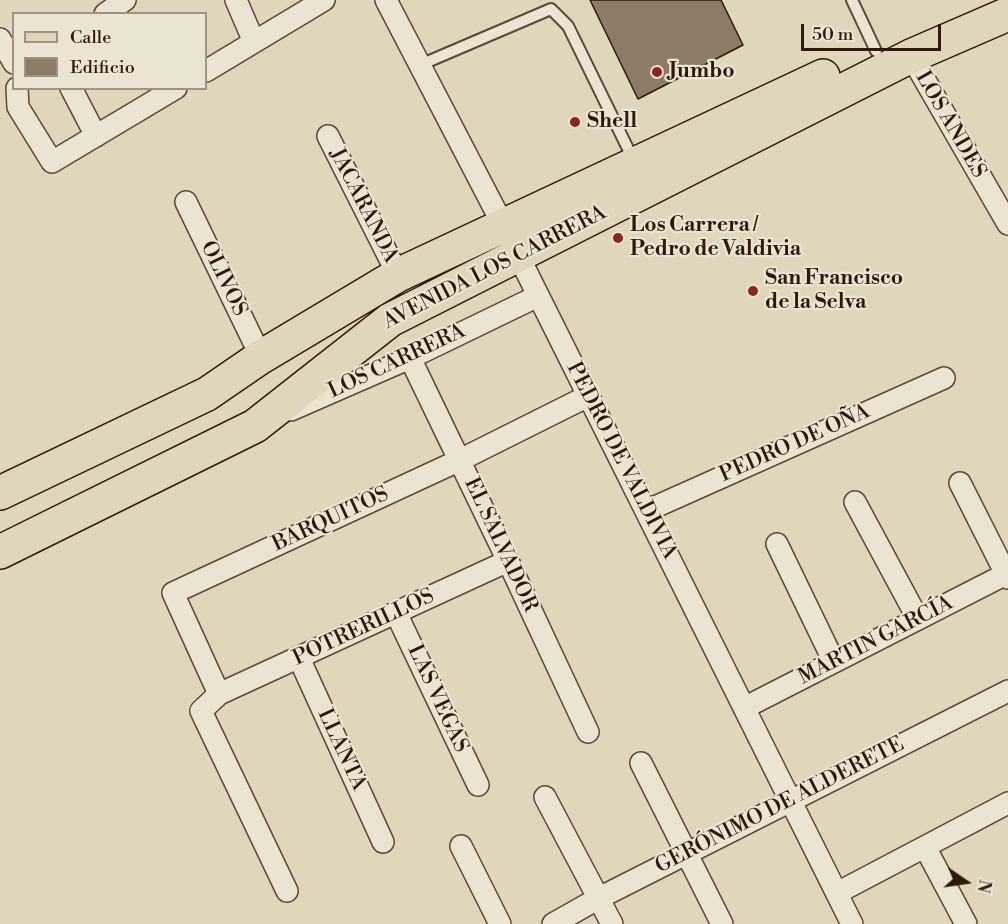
<!DOCTYPE html>
<html>
<head>
<meta charset="utf-8">
<style>
	body { margin:0 }
	#map { position:relative; width:1008px; height:924px; overflow:hidden; background:#e0d6bc; font-family:"Libre Bodoni",serif }
	canvas { display:block }
	.legend { position:absolute; left:12px; top:12px; width:195px; height:78px; box-sizing:border-box; background:#ebe4d3; border:2px solid #a09383; margin:0; padding:8px 10px; list-style:none; font-size:18px; color:#2f190a }
	.legend li { display:flex; align-items:center; gap:12px; height:30px }
	.legend b { width:30px; border:2px solid #a09383 }
	.north { position:absolute; left:936px; top:852px; width:60px; height:60px; -webkit-text-stroke:4px #ebe4d3; paint-order:stroke; rotate:103deg; font-size:16px; font-weight:700; line-height:24px; text-align:center; color:#2f190a }
	.north::after { content:''; display:block; margin:auto; width:21px; height:27px; background:#2f190a; clip-path:polygon(50% 0,100% 100%,50% 72%,0 100%) }
	.scale { position:absolute; left:801px; top:24px; width:140px; height:27px; box-sizing:border-box; border:3px solid #2f190a; border-top:0; padding-left:8px; font-size:18px; line-height:21px; white-space:nowrap; color:#2f190a; -webkit-text-stroke:4px #ebe4d3; paint-order:stroke }
</style>
</head>
<body>
<div id="map">
<canvas width="1008" height="924"></canvas>
<ul class="legend">
<li><b style="height:8px;background:#e0d6bc"></b>Calle</li>
<li><b style="height:16px;background:#8b7b67"></b>Edificio</li>
</ul>
<div class="north">N</div>
<div class="scale">50 m</div>
</div>
<script>
const g = document.querySelector('canvas').getContext('2d');
g.lineJoin = 'round';
function paint(path, color) { g.fillStyle = color; g.fill(path, 'evenodd'); }
function strokePath(path, color, width, dash) { g.strokeStyle = color; g.lineWidth = width; g.lineCap = dash ? 'butt' : 'round'; g.setLineDash(dash || []); g.stroke(path); }
function label(font, color, halo, rows, align = 'center') {
  g.font = font + ' "Libre Bodoni",serif'; g.lineWidth = 4.5; g.setLineDash([]); g.textBaseline = 'middle'; g.strokeStyle = halo; g.fillStyle = color; for (const [text, x, y, turn = 0] of rows) {
    g.save(); g.translate(x, y); g.rotate((+turn || 0) * Math.PI / 180); g.textAlign = isNaN(turn) ? turn : align; if (halo) g.strokeText(text, 0, 0); g.fillText(text, 0, 0); g.restore();
  }
}
const building = new Path2D(`
	M 590,0 L 721,0 L 743,45 L 638,99 Z`);
const service = new Path2D(`
	M 852,0 L 876,51
	M 420,65 L 551,9 L 568,26 L 634,161`);
const minor = new Path2D(`
	M 236,0 L 254,42
	M 386,0 L 503,225 L 852,924
	M 105,14 L 125,0
	M 0,39 L 14,63
	M 911,56 L 1008,224
	M 206,71 L 324,0
	M 17,88 L 18,107 L 52,162 L 176,88
	M 71,88 L 96,136
	M 328,136 L 398,275
	M 186,202 L 261,357
	M 410,358 L 508,561 L 588,732
	M 291,410 L 410,358 L 538,296
	M 960,483 L 1008,578
	M 855,502 L 918,619
	M 646,511 L 944,378
	M 777,544 L 834,662
	M 396,613 L 478,785
	M 299,658 L 383,842
	M 219,694 L 173,593 L 460,460 L 588,396
	M 744,708 L 1008,573
	M 641,763 L 722,924
	M 545,797 L 612,924
	M 461,846 L 500,924
	M 925,847 L 966,924
	M 287,891 L 201,711 L 219,694 L 508,561
	M 837,893 L 1008,803
	M 553,924 L 599,898 L 1008,691`);
const primary = new Path2D(`
	M 0,493 L 207,394 L 261,357 L 398,275 L 823,76
	M 0,552 L 255,426 L 390,320 L 911,56 L 1008,14`);
const markers = [
	[657,72,6,"#8f2418"],
	[575,122,6,"#8f2418"],
	[618,238,6,"#8f2418"],
	[753,291,6,"#8f2418"]
];
const poiNames = [
	["Jumbo",669,72],
	["Shell",587,122],
	["Los Carrera /",630,226],
	["Pedro de Valdivia",630,250],
	["San Francisco",765,279],
	["de la Selva",765,303]
];
const streetNames = [
	["LOS ANDES",950,125,60],
	["JACARANDA",363,206,63],
	["AVENIDA LOS CARRERA",495,268,-27],
	["OLIVOS",223,279,64],
	["LOS CARRERA",397,362,-25],
	["PEDRO DE OÑA",795,444,-24],
	["PEDRO DE VALDIVIA",621,461,63],
	["BARQUITOS",331,520,-25],
	["EL SALVADOR",500,545,65],
	["POTRERILLOS",364,628,-25],
	["MARTIN GARCÍA",876,641,-27],
	["LAS VEGAS",437,699,65],
	["LLANTA",341,750,65],
	["GERÓNIMO DE ALDERETE",780,806,-27]
];
paint(building, '#8b7b67');
strokePath(building, '#2f190a', 1.5);
strokePath(service, '#5b4836', 14);
strokePath(minor, '#5b4836', 24);
strokePath(primary, '#2f190a', 36);
strokePath(service, '#ebe4d3', 10);
strokePath(minor, '#ebe4d3', 21);
strokePath(primary, '#e0d6bc', 33);
for (const [x, y, r, color] of markers) { const dot = new Path2D(); dot.arc(x, y, r, 0, 2 * Math.PI); g.fillStyle = color; g.fill(dot); strokePath(dot, '#ebe4d3', 2); }
label('bold 21px', '#2f190a', '#ebe4d3', poiNames, 'left');
label('21px', '#2f190a', '#ebe4d3', streetNames);
</script>
</body>
</html>
